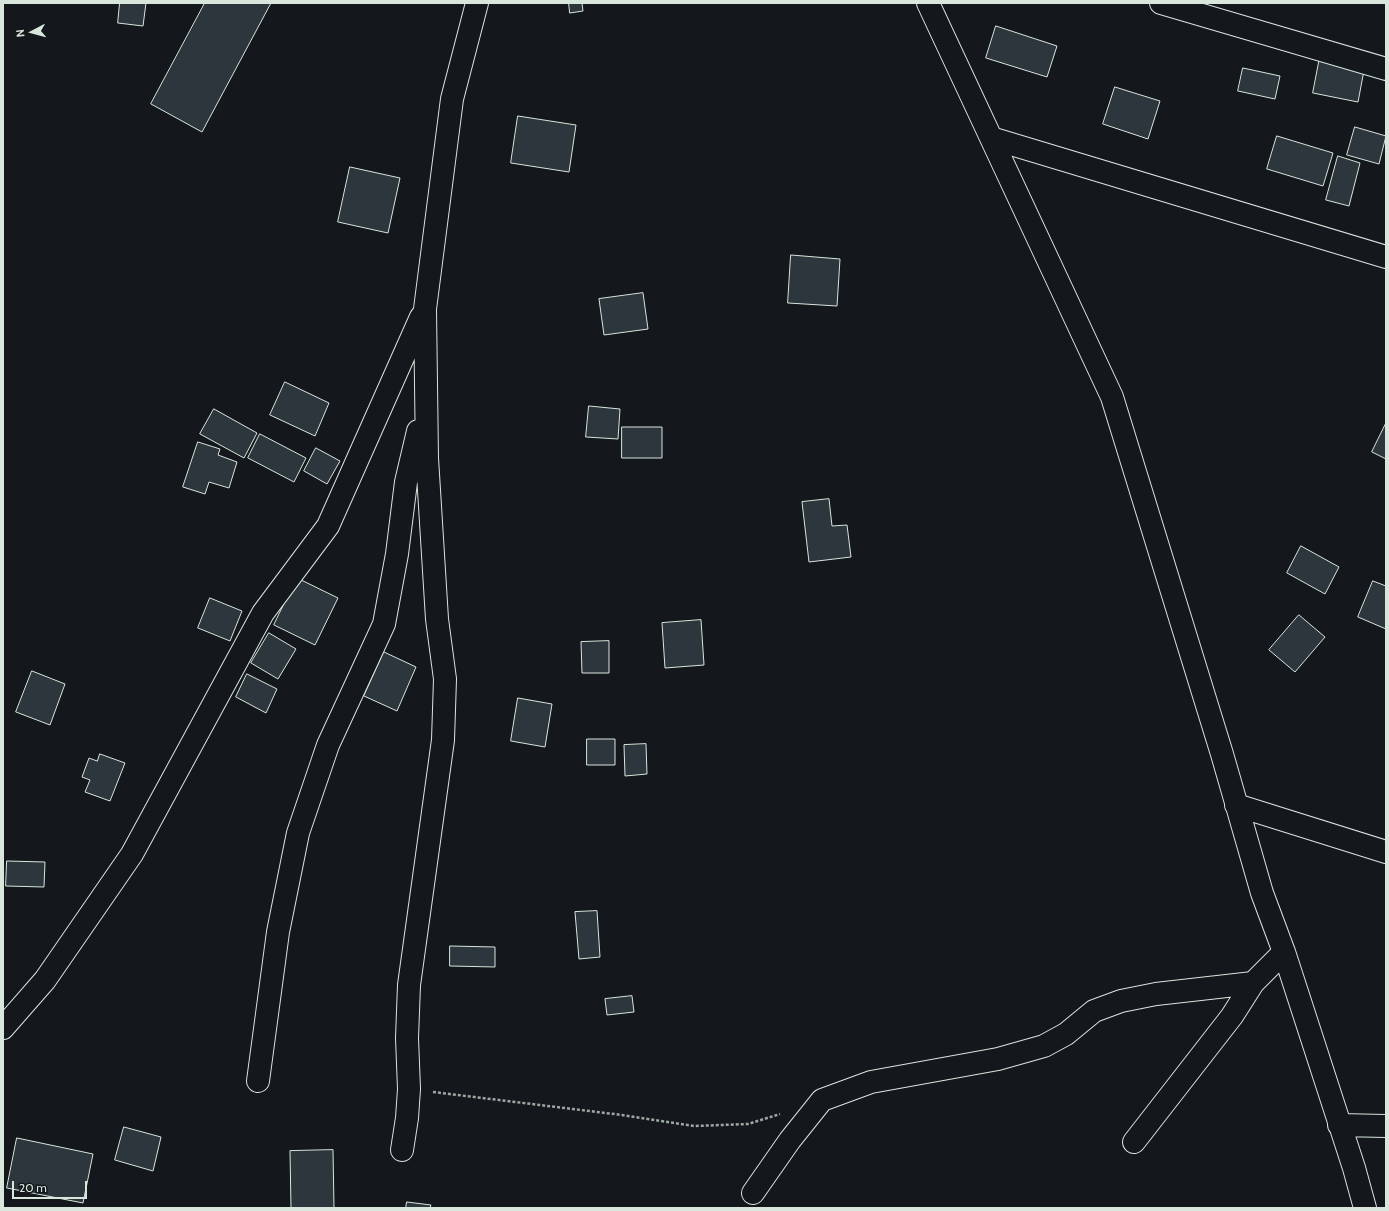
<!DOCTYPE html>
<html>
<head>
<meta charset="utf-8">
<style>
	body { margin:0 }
	#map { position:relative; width:1389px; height:1211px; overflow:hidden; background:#14181c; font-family:Cabin,sans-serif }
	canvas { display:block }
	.frame { position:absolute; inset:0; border:4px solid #d8e6dc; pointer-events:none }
	.north { position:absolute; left:12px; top:12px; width:40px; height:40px; -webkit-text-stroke:3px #14181c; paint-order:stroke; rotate:264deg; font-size:11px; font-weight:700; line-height:16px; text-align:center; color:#d8e6dc }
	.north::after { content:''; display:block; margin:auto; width:14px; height:18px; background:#d8e6dc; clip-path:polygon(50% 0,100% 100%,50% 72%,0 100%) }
	.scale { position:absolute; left:12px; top:1181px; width:75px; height:18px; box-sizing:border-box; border:2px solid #d8e6dc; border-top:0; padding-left:5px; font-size:12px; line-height:14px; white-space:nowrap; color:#d8e6dc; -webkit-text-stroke:3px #14181c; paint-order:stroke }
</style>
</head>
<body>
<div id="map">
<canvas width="1389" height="1211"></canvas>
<div class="frame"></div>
<div class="north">N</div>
<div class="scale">20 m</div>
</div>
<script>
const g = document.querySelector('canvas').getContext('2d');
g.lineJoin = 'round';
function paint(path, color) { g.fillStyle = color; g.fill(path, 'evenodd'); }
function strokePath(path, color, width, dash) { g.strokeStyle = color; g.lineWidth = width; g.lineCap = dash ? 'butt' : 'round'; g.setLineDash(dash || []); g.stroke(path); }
const building = new Path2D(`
	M 120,3 L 146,3 L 143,26 L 118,23 Z
	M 205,3 L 271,3 L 202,132 L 151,104 Z
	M 569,3 L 582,3 L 583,11 L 570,13 Z
	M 996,26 L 1057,46 L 1047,77 L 986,58 Z
	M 1320,57 L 1365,65 L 1358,102 L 1313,93 Z
	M 1243,68 L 1280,76 L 1275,99 L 1238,91 Z
	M 1115,87 L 1160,101 L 1148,139 L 1103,124 Z
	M 518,116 L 576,125 L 569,172 L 511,163 Z
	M 1355,127 L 1386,136 L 1379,164 L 1347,155 Z
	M 1277,136 L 1333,153 L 1323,186 L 1267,169 Z
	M 1338,156 L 1360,163 L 1349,206 L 1326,200 Z
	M 350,167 L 400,178 L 388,233 L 338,222 Z
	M 791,255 L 840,259 L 837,306 L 788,303 Z
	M 643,293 L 648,329 L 604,335 L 599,299 Z
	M 285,382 L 329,403 L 315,436 L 270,415 Z
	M 589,406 L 620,409 L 618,439 L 586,437 Z
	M 214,409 L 257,433 L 244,458 L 200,434 Z
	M 1386,423 L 1386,459 L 1372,452 Z
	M 622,427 L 662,427 L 662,458 L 622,458 Z
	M 260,434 L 306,458 L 294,482 L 248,458 Z
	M 198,442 L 220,449 L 218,455 L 237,462 L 229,488 L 209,482 L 205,494 L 183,487 Z
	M 316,448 L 340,461 L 327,484 L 304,471 Z
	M 829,499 L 832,526 L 847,525 L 851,557 L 809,562 L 802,502 Z
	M 1301,546 L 1339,567 L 1325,594 L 1287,573 Z
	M 297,578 L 338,598 L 315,645 L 274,625 Z
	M 1373,581 L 1386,586 L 1386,629 L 1358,617 Z
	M 210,598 L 242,611 L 230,641 L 198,628 Z
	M 1299,615 L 1325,637 L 1295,672 L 1269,650 Z
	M 701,620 L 704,665 L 665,668 L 662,623 Z
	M 269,633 L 296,649 L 278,679 L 251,663 Z
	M 609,641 L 609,673 L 582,673 L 581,642 Z
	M 384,652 L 416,667 L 397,711 L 364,696 Z
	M 32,671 L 65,684 L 50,725 L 16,712 Z
	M 247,674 L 277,689 L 266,713 L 236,697 Z
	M 518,698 L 552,704 L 545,747 L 511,741 Z
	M 587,739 L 615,739 L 615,765 L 587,765 Z
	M 646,744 L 647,774 L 625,776 L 624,745 Z
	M 100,754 L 125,763 L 110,801 L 85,792 L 90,780 L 82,777 L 89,758 L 97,761 Z
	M 7,861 L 45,862 L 44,887 L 6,886 Z
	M 597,911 L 600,957 L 579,959 L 575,912 Z
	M 450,946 L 495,947 L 495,967 L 450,966 Z
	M 632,996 L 634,1012 L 607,1015 L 605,999 Z
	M 124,1127 L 161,1137 L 153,1171 L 115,1160 Z
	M 17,1138 L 93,1154 L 83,1203 L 7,1188 Z
	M 333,1150 L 334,1208 L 291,1208 L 290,1151 Z
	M 407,1202 L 431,1205 L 430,1208 L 406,1208 Z`);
const path = new Path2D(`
	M 433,1092 L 622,1115 L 694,1126 L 748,1124 L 780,1114`);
const street = new Path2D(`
	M 928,3 L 1112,397 L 1222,754 L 1262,893 L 1284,952 L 1354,1168 L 1365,1208
	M 1161,3 L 1386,69
	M 991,138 L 1386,257
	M 1236,805 L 1386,852
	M 3,1028 L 45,980 L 132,854 L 263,613 L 328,526 L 421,317
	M 258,1081 L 278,932 L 298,833 L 328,745 L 384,624 L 397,554 L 406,482 L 418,431
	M 1339,1125 L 1386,1126
	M 1134,1142 L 1232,1016 L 1253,983 L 1284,952
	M 402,1150 L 407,1118 L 409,1089 L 407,1038 L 409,985 L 443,740 L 445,679 L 437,619 L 427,458 L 425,309 L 452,99 L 477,3
	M 753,1193 L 790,1140 L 822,1100 L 871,1082 L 998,1059 L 1044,1046 L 1066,1034 L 1094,1011 L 1121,1001 L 1156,994 L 1253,983`);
paint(building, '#2c363c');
strokePath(building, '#d8e6dc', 1);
strokePath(street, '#d8e6dc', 24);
strokePath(path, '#9da8a2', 2.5, [3, 2]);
strokePath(street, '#14181c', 22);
</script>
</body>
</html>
